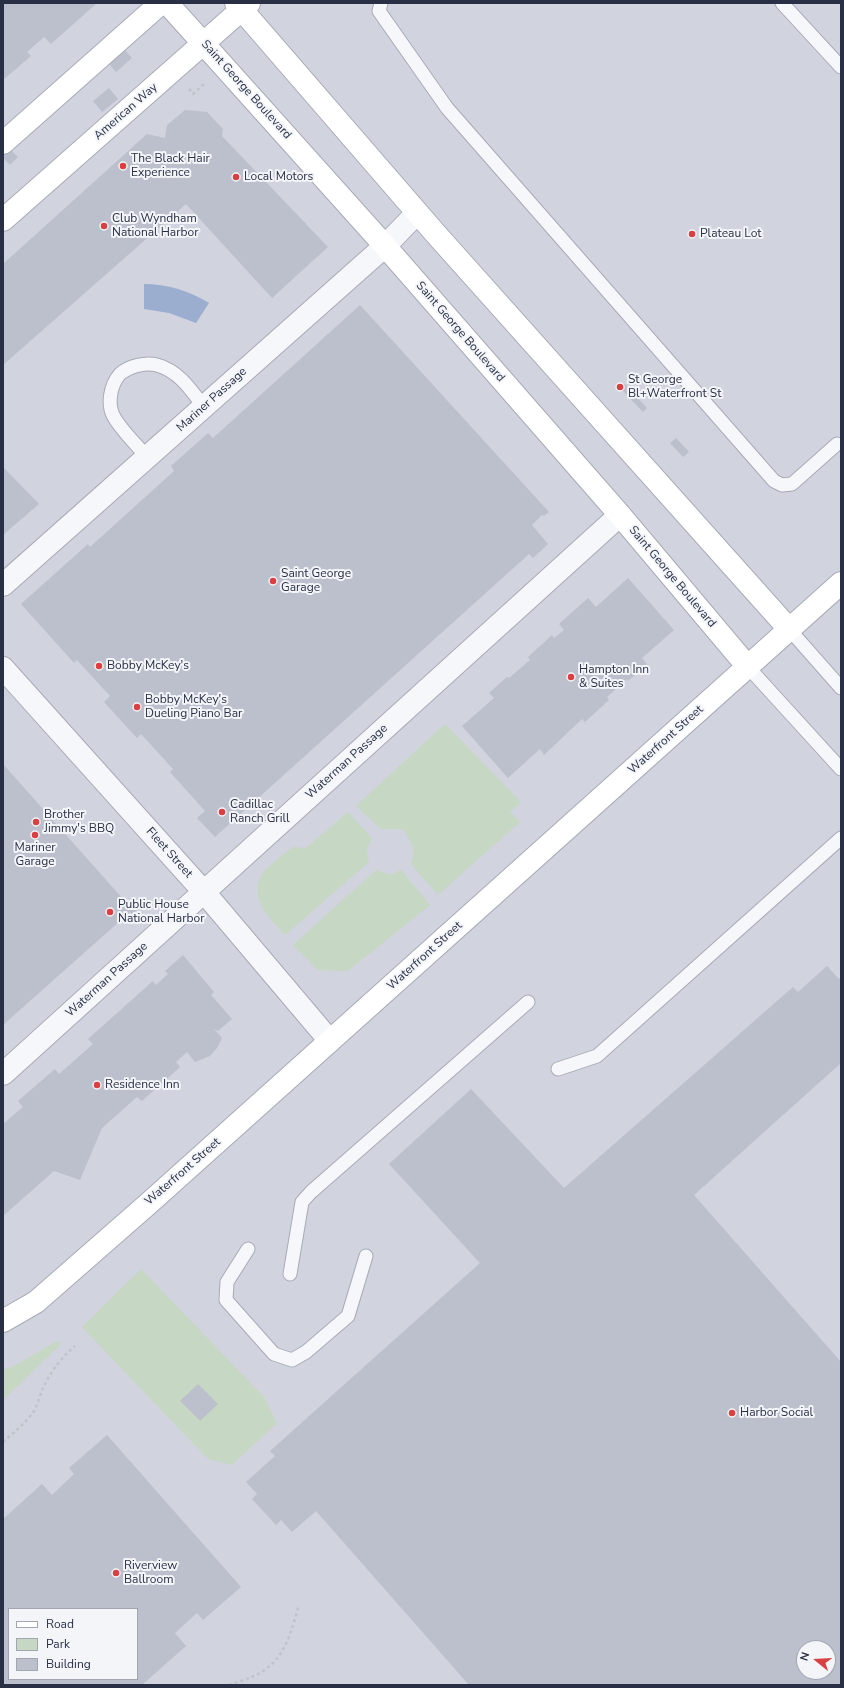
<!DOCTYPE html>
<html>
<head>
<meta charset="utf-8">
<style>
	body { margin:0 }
	#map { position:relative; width:844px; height:1688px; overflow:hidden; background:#e3e5ec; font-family:"Nunito Sans",sans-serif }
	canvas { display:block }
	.frame { position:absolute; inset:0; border:4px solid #293046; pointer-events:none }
	.legend { position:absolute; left:8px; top:1608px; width:130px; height:72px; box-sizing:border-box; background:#f3f5f9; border:1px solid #a2a6b1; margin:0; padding:5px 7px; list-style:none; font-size:12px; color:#293046 }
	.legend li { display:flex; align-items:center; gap:8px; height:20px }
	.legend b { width:20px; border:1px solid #a2a6b1 }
	.north { position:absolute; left:796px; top:1640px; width:40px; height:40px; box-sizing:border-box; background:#f3f5f9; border:1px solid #a2a6b1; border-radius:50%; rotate:288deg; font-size:11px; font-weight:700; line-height:16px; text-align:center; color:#293046 }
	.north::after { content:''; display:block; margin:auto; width:14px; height:18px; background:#da3f42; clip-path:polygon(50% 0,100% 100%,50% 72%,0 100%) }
</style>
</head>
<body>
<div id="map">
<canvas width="844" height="1688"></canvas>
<div class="frame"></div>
<ul class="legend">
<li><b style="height:5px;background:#fff"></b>Road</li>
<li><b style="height:11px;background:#c6d7c3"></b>Park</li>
<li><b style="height:11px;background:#bcc0cd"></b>Building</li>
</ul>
<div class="north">N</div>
</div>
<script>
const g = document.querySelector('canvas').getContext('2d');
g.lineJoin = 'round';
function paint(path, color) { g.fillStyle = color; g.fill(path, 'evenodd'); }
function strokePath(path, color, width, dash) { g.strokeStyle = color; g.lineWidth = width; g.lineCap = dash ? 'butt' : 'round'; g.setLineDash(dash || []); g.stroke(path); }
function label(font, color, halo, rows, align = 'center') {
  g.font = font + ' "Nunito Sans",sans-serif'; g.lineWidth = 4; g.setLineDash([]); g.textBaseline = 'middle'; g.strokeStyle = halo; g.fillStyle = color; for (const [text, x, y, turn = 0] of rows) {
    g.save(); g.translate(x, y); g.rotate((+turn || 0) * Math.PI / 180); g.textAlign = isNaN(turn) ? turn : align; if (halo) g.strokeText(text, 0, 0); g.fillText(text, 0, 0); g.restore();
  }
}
const built = new Path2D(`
	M 3,3 L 841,3 L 841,1685 L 3,1685 ZM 9,1609 L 137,1609 L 137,1679 L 9,1679 ZM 804,1648 L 828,1648 L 828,1672 L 804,1672 Z`);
const green = new Path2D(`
	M 445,724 L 521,802 L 510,812 L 520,822 L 438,895 L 411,864 C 416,849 412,841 402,829 L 381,829 L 356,806 Z
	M 348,812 L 372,838 L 367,848 L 369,862 L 285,935 C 271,919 247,899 262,874 C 267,867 285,853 293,847 L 306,848 Z
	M 376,870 L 390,875 L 401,870 L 430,905 L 348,971 L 318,970 L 293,945 Z
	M 141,1269 L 264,1397 L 277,1423 L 232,1465 L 208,1459 L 82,1327 Z
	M 57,1341 L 61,1344 L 3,1400 L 3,1370 L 14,1366 Z`);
const water = new Path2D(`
	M 144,284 C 167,284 190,291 209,303 L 196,323 L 169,313 L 144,309 Z`);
const building = new Path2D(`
	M 3,3 L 97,3 L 51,44 L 44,37 L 27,52 L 31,56 L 3,80 Z
	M 121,46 L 132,58 L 116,72 L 106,60 Z
	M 109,88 L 118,99 L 102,112 L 93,101 Z
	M 185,110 L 207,112 L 223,129 L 222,136 L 328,247 L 272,298 L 186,204 L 3,365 L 3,264 L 147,134 L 165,138 L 167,125 Z
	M 8,147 L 18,157 L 10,165 L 3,158 L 3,152 Z
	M 360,305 L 549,512 L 544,516 L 542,515 L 532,525 L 548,544 L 533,558 L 529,554 L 215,837 L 197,818 L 205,811 L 170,772 L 173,769 L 141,734 L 137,738 L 104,702 L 110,696 L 77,660 L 74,663 L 21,604 L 88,544 L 90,547 L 174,471 L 171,466 L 208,433 L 213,438 Z
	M 625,384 L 647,408 L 643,412 L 620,388 Z
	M 676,438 L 689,452 L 683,457 L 670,443 Z
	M 3,467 L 39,504 L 3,535 Z
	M 628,578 L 674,630 L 642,658 L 647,664 L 628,681 L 627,679 L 607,697 L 609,700 L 585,722 L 582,719 L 544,755 L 540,749 L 508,778 L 462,726 L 494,698 L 489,693 L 507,677 L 509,678 L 530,660 L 528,657 L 552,635 L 554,638 L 564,630 L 559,624 L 588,598 L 596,607 Z
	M 3,764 L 131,908 L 133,906 L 137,910 L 132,914 L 130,912 L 3,1025 Z
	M 183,955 L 214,992 L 211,995 L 232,1019 L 218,1031 L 214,1029 L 222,1038 L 217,1048 L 210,1056 L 195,1062 L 187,1052 L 176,1062 L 180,1067 L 142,1101 L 137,1097 L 102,1128 L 80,1180 L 54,1171 L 3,1216 L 3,1124 L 23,1107 L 18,1101 L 55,1069 L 59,1074 L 93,1044 L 88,1039 L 153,981 L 156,985 L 168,974 L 165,971 Z
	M 827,966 L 839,979 L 841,977 L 841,1063 L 694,1195 L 841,1362 L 841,1685 L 469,1685 L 316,1511 L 292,1532 L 281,1520 L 276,1525 L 252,1499 L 257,1494 L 246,1482 L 275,1456 L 270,1451 L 480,1263 L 389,1164 L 471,1089 L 564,1188 L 793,987 L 798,992 ZM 804,1648 L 828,1648 L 828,1672 L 804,1672 Z
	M 198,1384 L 218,1404 L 200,1421 L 180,1401 Z
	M 107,1435 L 241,1587 L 203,1620 L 197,1613 L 175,1633 L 186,1646 L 142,1685 L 3,1685 L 3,1519 L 42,1484 L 52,1495 L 74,1474 L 69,1468 ZM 9,1609 L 137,1609 L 137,1679 L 9,1679 Z`);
const path = new Path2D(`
	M 189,89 L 193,94 L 205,83
	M 3,1442 C 14,1432 25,1424 34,1411 C 38,1404 40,1395 43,1388 C 51,1371 61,1358 75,1346
	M 229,1685 C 240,1681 253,1678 263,1671 C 286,1657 292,1628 299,1605`);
const lane = new Path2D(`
	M 381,3 L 379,11 L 447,108 L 774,481 L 782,485 L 792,484 L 837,444
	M 782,3 L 841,67
	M 147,457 C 137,445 121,430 114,417 C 107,405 110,385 120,374 C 129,366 146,362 157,365 C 179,371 191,390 204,407
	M 789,629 L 841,688
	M 748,667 L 841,769
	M 558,1069 L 597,1056 L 841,838
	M 248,1249 L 227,1282 L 226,1300 L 274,1354 L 292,1360 L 306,1352 L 348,1316 L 366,1256
	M 290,1274 L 302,1202 L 311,1192 L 528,1002`);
const street = new Path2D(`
	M 3,585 L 385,246 L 417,213
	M 3,668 L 204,892 L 330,1041
	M 3,1074 L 620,515`);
const secondary = new Path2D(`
	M 167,3 L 385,246 L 620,515 L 748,667
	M 236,3 L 435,233 L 789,629
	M 3,143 L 161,3
	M 3,220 L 249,3
	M 3,1321 L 36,1302 L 148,1204 L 841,583`);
const markers = [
	[123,166,4,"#da3f42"],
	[236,177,4,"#da3f42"],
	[104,226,4,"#da3f42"],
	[692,234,4,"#da3f42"],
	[620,387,4,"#da3f42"],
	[273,581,4,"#da3f42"],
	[99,666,4,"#da3f42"],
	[571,677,4,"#da3f42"],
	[137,707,4,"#da3f42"],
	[222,812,4,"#da3f42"],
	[36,822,4,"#da3f42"],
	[35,835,4,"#da3f42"],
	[110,912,4,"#da3f42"],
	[97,1085,4,"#da3f42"],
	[732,1413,4,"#da3f42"],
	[116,1573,4,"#da3f42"]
];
const streetNames = [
	["Saint George Boulevard",246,90,48],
	["American Way",126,112,-41],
	["Saint George Boulevard",460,332,49],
	["Mariner Passage",212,400,-42],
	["Saint George Boulevard",672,577,50],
	["Waterfront Street",666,740,-42],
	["Waterman Passage",347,762,-42],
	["Fleet Street",169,853,48],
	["Waterfront Street",425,956,-42],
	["Waterman Passage",107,980,-42],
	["Waterfront Street",183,1172,-41]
];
const poiNames = [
	["The Black Hair",131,159],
	["Experience",131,173],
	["Local Motors",244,177],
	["Club Wyndham",112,219],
	["National Harbor",112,233],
	["Plateau Lot",700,234],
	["St George",628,380],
	["Bl+Waterfront St",628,394],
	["Saint George",281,574],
	["Garage",281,588],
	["Bobby McKey's",107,666],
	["Hampton Inn",579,670],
	["& Suites",579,684],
	["Bobby McKey's",145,700],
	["Dueling Piano Bar",145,714],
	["Cadillac",230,805],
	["Ranch Grill",230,819],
	["Brother",44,815],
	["Jimmy's BBQ",44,829],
	["Mariner",35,848,"center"],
	["Garage",35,862,"center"],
	["Public House",118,905],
	["National Harbor",118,919],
	["Residence Inn",105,1085],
	["Harbor Social",740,1413],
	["Riverview",124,1566],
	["Ballroom",124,1580]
];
paint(built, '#d1d4de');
paint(green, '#c6d7c3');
paint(water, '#9baecf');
paint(building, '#bcc0cd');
strokePath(lane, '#a7abb7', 15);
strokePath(street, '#a7abb7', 24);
strokePath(secondary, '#a7abb7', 24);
strokePath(path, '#c1c3cb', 2.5, [3, 3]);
strokePath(lane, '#f6f7fa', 13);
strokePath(street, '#f6f7fa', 22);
strokePath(secondary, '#fff', 22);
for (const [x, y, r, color] of markers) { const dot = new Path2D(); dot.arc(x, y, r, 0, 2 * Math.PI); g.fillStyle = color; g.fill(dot); strokePath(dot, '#f3f5f9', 1.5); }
label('12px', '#293046', '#f3f5f9', streetNames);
label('12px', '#293046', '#f3f5f9', poiNames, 'left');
</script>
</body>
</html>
